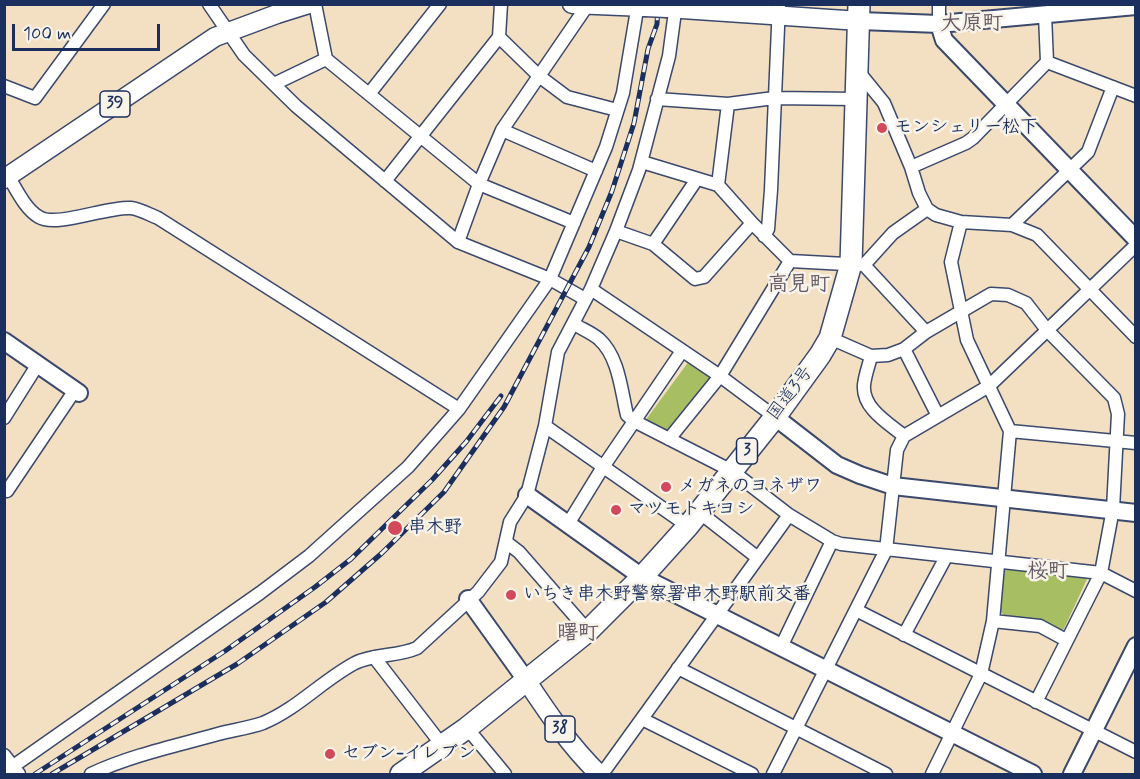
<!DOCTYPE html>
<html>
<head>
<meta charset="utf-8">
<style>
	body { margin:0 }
	#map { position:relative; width:1140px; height:779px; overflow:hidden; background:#f3dfc2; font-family:Mynerve,sans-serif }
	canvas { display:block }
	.frame { position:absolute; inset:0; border:6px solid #1b2f5e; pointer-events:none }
	.scale { position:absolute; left:12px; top:24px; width:148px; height:27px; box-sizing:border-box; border:3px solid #1b2f5e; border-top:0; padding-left:8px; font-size:18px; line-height:21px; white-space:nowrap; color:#1b2f5e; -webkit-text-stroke:4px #f7f3e8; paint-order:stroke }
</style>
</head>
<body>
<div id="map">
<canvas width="1140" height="779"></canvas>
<div class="frame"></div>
<div class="scale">100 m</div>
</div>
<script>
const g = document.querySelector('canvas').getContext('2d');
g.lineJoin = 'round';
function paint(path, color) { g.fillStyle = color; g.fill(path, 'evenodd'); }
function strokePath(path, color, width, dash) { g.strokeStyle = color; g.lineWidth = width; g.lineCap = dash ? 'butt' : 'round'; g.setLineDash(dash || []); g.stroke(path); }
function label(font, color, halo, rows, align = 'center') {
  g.font = font + ' Mynerve,"Klee One",sans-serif'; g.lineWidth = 5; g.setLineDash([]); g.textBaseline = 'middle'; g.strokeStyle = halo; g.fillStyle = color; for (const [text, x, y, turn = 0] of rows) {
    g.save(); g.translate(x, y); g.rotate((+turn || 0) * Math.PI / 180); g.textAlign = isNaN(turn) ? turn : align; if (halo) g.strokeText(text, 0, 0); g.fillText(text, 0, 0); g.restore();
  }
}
const green = new Path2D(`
	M 692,357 L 715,371 L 713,387 L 675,434 L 645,421 Z
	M 1005,566 L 1088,577 L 1061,635 L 1007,617 L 995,608 L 1001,569 Z`);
const street = new Path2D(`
	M 209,4 L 244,55 L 296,106 L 458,242 L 550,279 L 585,299
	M 315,4 L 326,59 L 479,184 L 574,223
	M 939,24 L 939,4
	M 499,37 L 539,76 L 567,97 L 617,110
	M 1047,62 L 1136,96
	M 858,71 L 884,103 L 911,167 L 919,193 L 927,209 L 936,215 L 961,222 L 1012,225 L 1037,235 L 1136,337
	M 274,84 L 326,59
	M 4,86 L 35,98 L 104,4
	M 369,94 L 440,4
	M 657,99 L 728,104 L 774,98 L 856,99
	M 502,130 L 596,171
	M 642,162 L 718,185 L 752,223 L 790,261 L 864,265 L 893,233 L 927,209
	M 911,167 L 966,143 L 973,138 L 1047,62 L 1045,15
	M 8,176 C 17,190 25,209 39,217 C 56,228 108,206 131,208 C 140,209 150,215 158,218 L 459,409
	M 385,181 L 499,37 L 501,4
	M 718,185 L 728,104
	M 1012,225 L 1088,152 L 1113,87
	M 616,231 L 653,244 L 695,279 L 704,277 L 752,223
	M 764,236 L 768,229 L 771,190 L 779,4
	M 458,242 L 479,184 L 502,130 L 587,6
	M 653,244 L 697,179
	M 864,265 L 926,332
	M 591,289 L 720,376 L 775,417
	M 574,324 C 582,329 592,333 599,339 C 619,357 621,390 627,415 L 634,421 L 732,471 L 789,515 L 832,541 L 841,544 L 1101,573 L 1136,591
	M 830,338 L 871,356 L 888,355 L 904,349 L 926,332 L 991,294 L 1008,295 L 1026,303 L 1047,330 L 1114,398 L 1118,414 L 1113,509 L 1101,573 L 1036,702
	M 904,349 L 938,416
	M 871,356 C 869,365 865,375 864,385 C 862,408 888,423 904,436
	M 4,418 L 38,364
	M 545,426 L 688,526
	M 1010,431 L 1136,443
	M 669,439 L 720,376 L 790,261
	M 7,491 L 75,390
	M 699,512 L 758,558
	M 568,524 L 603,467 L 682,351
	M 506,542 L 519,552 L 588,631
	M 856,610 L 1136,752
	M 993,621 L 1040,626 L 1066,640
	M 904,635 L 946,557
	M 781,647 L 832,541
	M 374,657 L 442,745
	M 678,668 L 886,774
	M 642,719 L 752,774
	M 467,728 L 505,774
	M 4,755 L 19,774
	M 4,770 L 12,767 L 260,593 L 309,556 L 408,467 L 459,409 L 550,279 L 606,147 L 623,93 L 638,4
	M 91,774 C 132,755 175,746 218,734 C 233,730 249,728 263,723 C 297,709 323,680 355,663 C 375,653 397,657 417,648 L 478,592 L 501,562 L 510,522 L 527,495 L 545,426 L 558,352 L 591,289 L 616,231 L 639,170 L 669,56 L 676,4
	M 602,774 L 789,515
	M 773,774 L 886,550 L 897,450 L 904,436 L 989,386 L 1136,245
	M 932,774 L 981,674 L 993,621 L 1010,431 L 967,340 L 951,262 L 961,222`);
const secondary = new Path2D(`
	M 860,21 L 939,24 L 1136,6
	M 939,24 L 944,40 L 1136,239
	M 4,341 L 79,393
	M 775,417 L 837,465 L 860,475 L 893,486 L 1136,513
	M 527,495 L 642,577 L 1033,774
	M 468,599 L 526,680
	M 1072,774 L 1136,646`);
const primary = new Path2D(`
	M 572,4 L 645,7
	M 667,8 L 860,21
	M 4,179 L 215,37 L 277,14 L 309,4
	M 526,680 C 548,713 570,746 599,774`);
const highway = new Path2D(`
	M 401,774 L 467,728 L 588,631 L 642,577 L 688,526 L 775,417 L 820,355 L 830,338 L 851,264 L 859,4`);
const rail = new Path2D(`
	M 35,774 L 225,651 L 315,587 L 351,559 L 432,480 L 466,442 L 501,396
	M 52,774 L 237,664 L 326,602 L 382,553 L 444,492 L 504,407 L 589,247 L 612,191 L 634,123 L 648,49 L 657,24 L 658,4`);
const primaryBridge = new Path2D(`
	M 645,7 L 667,8`);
const markers = [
	[882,128,6,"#d1495b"],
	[666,487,6,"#d1495b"],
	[616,510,6,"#d1495b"],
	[395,528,8,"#d1495b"],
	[511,595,6,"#d1495b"],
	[330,754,6,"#d1495b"]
];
const shields = [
	[115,104,30],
	[747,451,21],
	[560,729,30]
];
const shieldNames = [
	["39",115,104],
	["3",747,451],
	["38",560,729]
];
const poiNames = [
	["モンシェリー松下",894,128],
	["メガネのヨネザワ",678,487],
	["マツモトキヨシ",628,510],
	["串木野",408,528],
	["いちき串木野警察署串木野駅前交番",523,595],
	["セブン-イレブン",342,754]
];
const streetNames = [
	["国道3号",791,394,-53]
];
const quarterNames = [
	["大原町",972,25],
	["高見町",799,286],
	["桜町",1048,573],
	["曙町",578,635]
];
paint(green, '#a7be63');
strokePath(street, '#3b496d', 15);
strokePath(secondary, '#3b496d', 20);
strokePath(primary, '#3b496d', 21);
strokePath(highway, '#3b496d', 24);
strokePath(street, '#fff', 12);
strokePath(secondary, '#fff', 16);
strokePath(primary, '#fff', 18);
strokePath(highway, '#fff', 21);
strokePath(rail, '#1b2f5e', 5);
strokePath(rail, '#f7f3e8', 3, [9]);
strokePath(primaryBridge, '#3b496d', 21, []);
strokePath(primaryBridge, '#fff', 18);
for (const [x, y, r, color] of markers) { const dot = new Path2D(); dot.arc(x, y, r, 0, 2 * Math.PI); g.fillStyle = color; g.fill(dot); strokePath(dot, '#f7f3e8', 2); }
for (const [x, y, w] of shields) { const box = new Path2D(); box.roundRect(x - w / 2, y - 13, w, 26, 4.5); g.fillStyle = '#f7f3e8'; g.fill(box); strokePath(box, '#1b2f5e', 1.5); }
label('bold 16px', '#1b2f5e', null, shieldNames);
label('bold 18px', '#1b2f5e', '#f7f3e8', poiNames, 'left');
label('18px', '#1b2f5e', '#f7f3e8', streetNames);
label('bold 21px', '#655a66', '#f7f3e8', quarterNames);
</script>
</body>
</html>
